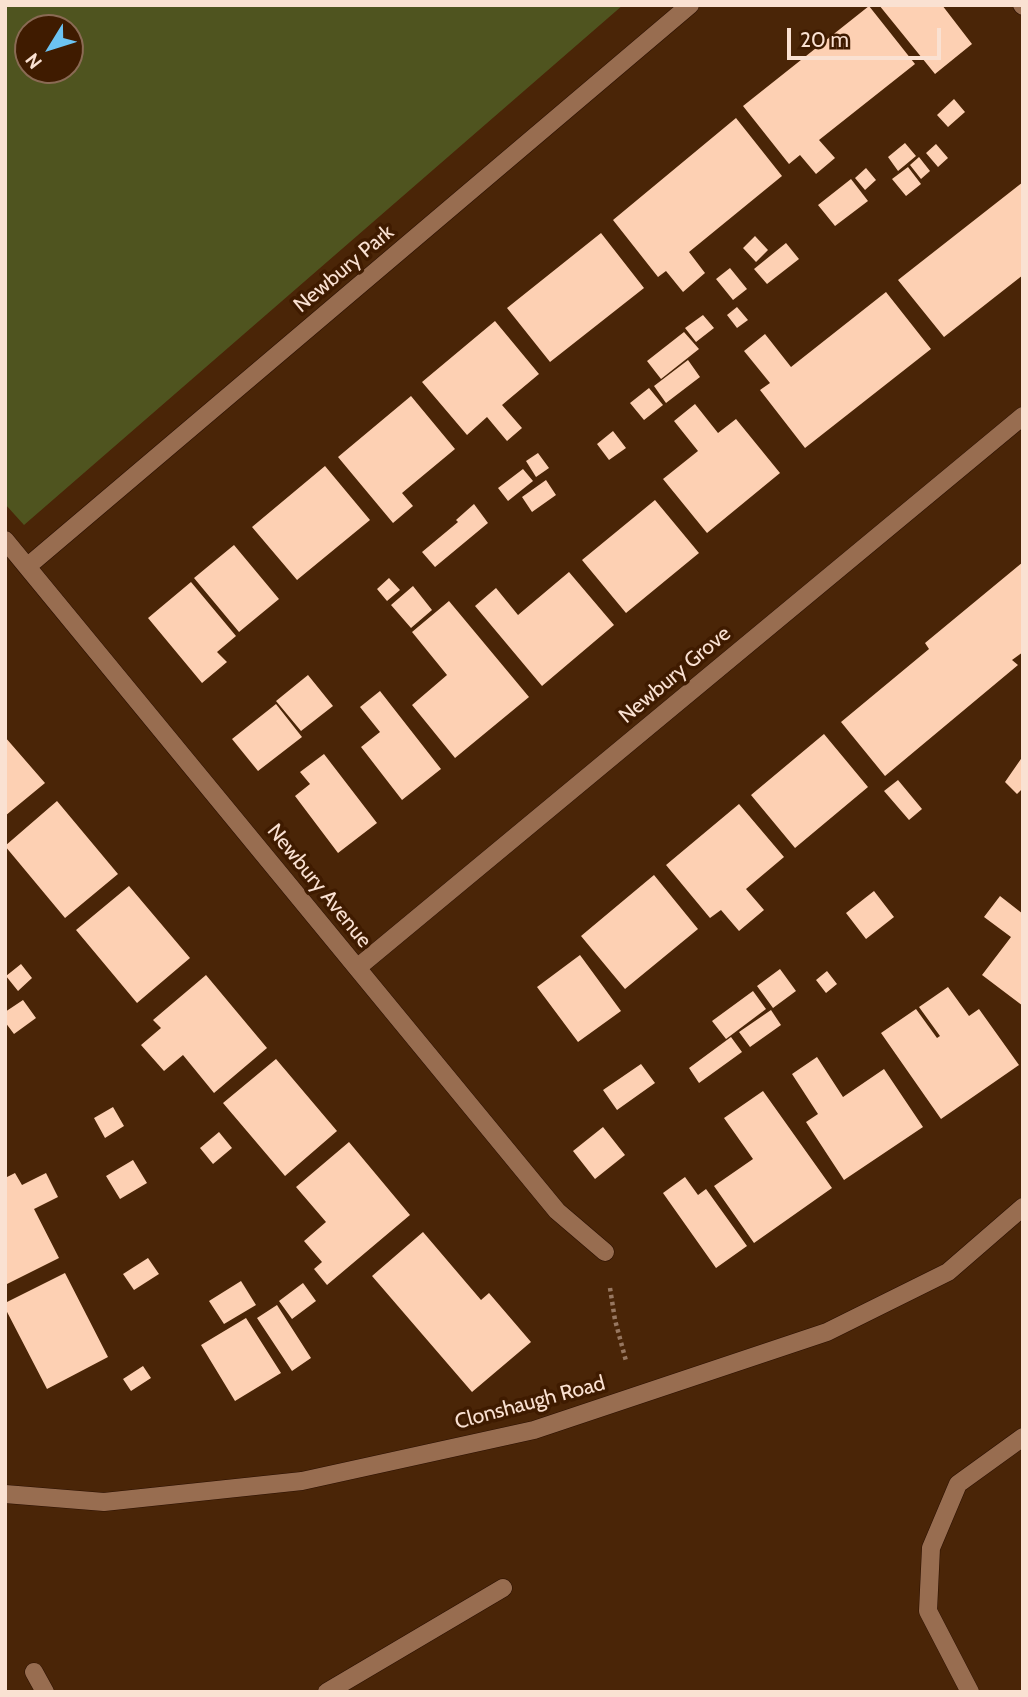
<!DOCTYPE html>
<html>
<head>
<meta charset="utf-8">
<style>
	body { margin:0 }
	#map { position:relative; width:1028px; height:1697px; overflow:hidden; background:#4a2507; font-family:Cabin,sans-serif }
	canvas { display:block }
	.frame { position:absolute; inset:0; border:7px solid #fae1d2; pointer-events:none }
	.north { position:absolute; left:14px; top:14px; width:70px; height:70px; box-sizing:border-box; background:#3f1b00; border:2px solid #8a6a54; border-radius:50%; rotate:232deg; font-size:19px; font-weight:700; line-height:28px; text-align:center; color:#fae1d2 }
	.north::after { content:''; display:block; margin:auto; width:24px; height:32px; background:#6cc3f2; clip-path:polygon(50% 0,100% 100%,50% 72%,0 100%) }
	.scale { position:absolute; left:787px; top:28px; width:154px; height:32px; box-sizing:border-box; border:4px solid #fae1d2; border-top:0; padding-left:9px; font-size:21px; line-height:24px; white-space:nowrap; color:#fae1d2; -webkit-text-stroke:5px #3f1b00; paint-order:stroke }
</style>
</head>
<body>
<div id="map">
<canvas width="1028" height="1697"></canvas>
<div class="frame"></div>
<div class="north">N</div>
<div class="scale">20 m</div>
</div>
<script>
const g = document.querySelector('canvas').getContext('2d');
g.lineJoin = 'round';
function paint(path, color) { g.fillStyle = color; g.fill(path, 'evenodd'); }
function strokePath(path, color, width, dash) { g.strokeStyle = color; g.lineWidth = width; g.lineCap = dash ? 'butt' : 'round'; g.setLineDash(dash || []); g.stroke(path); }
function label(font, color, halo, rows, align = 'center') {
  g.font = font + ' Cabin,sans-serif'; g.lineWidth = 7; g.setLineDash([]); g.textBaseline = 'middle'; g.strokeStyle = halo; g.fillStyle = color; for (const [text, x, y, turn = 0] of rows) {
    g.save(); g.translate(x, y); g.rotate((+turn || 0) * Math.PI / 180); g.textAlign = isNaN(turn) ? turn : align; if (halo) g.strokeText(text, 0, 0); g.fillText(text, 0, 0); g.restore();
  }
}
const green = new Path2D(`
	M 5,5 L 623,5 L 24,525 L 5,504 ZM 28,28 L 70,28 L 70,70 L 28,70 Z`);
const building = new Path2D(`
	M 879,5 L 942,5 L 972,44 L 935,74 Z
	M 869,6 L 915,64 L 819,140 L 835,158 L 816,174 L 800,155 L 789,164 L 743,106 Z
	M 954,99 L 965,112 L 948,127 L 937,115 Z
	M 736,118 L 782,176 L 689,252 L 705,273 L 683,292 L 666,271 L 658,277 L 613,220 Z
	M 905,143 L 916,156 L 898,171 L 888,157 Z
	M 936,144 L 948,158 L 938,167 L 926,153 Z
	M 919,157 L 930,171 L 921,179 L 910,165 Z
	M 908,167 L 921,184 L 906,196 L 892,179 Z
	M 866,168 L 876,180 L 865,190 L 855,178 Z
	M 851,179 L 868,201 L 835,226 L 818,205 Z
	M 1023,182 L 1023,275 L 944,337 L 898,280 Z
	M 601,233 L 644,288 L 550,362 L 507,308 Z
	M 755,236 L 768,250 L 756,262 L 743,248 Z
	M 786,243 L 799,259 L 767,284 L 754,269 Z
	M 730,268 L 747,289 L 733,300 L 716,279 Z
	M 886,292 L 931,349 L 805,448 L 760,390 L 770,383 L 744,351 L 765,334 L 791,367 Z
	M 737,307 L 748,320 L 737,328 L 727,315 Z
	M 703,315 L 714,328 L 696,342 L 685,328 Z
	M 495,321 L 539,374 L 502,405 L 522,428 L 507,441 L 487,417 L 467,435 L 422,382 Z
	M 684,332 L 699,349 L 661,379 L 647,361 Z
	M 688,360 L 700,377 L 666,403 L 654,386 Z
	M 649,388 L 663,405 L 644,420 L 630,403 Z
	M 411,396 L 455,449 L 402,493 L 413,506 L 393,523 L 338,457 Z
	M 695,404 L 718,433 L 736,419 L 780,473 L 707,533 L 663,479 L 698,451 L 674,421 Z
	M 613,431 L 626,448 L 609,460 L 597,444 Z
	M 538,453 L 549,468 L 536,477 L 526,461 Z
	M 325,466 L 370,520 L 297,580 L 252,527 Z
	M 523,469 L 533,481 L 508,501 L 498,488 Z
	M 546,480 L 556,495 L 532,512 L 522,497 Z
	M 655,500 L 699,553 L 626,613 L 582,560 Z
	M 474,504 L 488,523 L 435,567 L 422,552 L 458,522 L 456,520 Z
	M 234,545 L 279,599 L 239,632 L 194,578 Z
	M 1023,562 L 1023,652 L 1012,660 L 1018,665 L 885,776 L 841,722 L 929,649 L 925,643 Z
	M 569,572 L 614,625 L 542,686 L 475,606 L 496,588 L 518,615 Z
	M 389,578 L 400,590 L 387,601 L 377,589 Z
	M 191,582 L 236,636 L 217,652 L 227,662 L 202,683 L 148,618 Z
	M 413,586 L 432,610 L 411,628 L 391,605 Z
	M 449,601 L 529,697 L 455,758 L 412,705 L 447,675 L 412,632 Z
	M 308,675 L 333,706 L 301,731 L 276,701 Z
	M 380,691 L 441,769 L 402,800 L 361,747 L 380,732 L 360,707 Z
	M 276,704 L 302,737 L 258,771 L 232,739 Z
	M 824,734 L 868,787 L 795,848 L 751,795 Z
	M 5,737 L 45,783 L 5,816 Z
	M 324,754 L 377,823 L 338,853 L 295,796 L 310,784 L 300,772 Z
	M 1023,756 L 1023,788 L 1017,794 L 1005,782 Z
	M 898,780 L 922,809 L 909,820 L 884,791 Z
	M 57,801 L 118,874 L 65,918 L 5,846 Z
	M 739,804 L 784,857 L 746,889 L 764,910 L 739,931 L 721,910 L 710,918 L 666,865 Z
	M 654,875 L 698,929 L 625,989 L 581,936 Z
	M 129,886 L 190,958 L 137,1003 L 76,930 Z
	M 874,891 L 894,917 L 866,939 L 846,913 Z
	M 1000,896 L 1023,914 L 1023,1006 L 982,975 L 1011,937 L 984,917 Z
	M 580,955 L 621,1011 L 578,1042 L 537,987 Z
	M 21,964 L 32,978 L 18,991 L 6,976 Z
	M 780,969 L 796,991 L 773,1008 L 757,986 Z
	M 827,971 L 837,984 L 826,993 L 816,980 Z
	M 206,975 L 267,1048 L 214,1093 L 183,1055 L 164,1071 L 141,1045 L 161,1028 L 153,1020 Z
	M 948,987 L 969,1016 L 979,1009 L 1019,1065 L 941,1119 L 881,1033 L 916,1009 L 937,1038 L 940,1036 L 919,1007 Z
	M 753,991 L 766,1009 L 726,1039 L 712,1021 Z
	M 23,1000 L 36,1018 L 14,1034 L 5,1022 L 5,1012 Z
	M 771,1010 L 781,1025 L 750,1047 L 739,1032 Z
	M 731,1037 L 742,1052 L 699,1083 L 689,1068 Z
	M 817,1057 L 843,1097 L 884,1069 L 923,1127 L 844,1180 L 806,1122 L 818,1114 L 792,1074 Z
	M 276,1059 L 337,1131 L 285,1176 L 223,1103 Z
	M 641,1064 L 655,1083 L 617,1110 L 603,1090 Z
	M 763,1091 L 832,1188 L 754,1243 L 714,1186 L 753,1159 L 724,1118 Z
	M 113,1107 L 124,1126 L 105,1138 L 94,1118 Z
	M 603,1127 L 625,1155 L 595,1179 L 573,1151 Z
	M 219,1132 L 232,1148 L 213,1164 L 200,1148 Z
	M 349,1142 L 410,1215 L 327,1285 L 314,1269 L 322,1262 L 304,1241 L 326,1222 L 296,1187 Z
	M 133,1160 L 147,1183 L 120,1199 L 106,1176 Z
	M 15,1173 L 22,1185 L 46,1173 L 58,1197 L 34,1209 L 59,1258 L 5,1285 L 5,1178 Z
	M 685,1177 L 698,1195 L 706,1189 L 747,1246 L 716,1268 L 663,1193 Z
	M 423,1232 L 481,1300 L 489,1293 L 531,1342 L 472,1392 L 372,1276 Z
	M 148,1258 L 159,1274 L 134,1290 L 123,1274 Z
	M 65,1273 L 108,1357 L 47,1389 L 5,1308 L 5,1303 Z
	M 241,1281 L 256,1305 L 224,1324 L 209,1301 Z
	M 303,1283 L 316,1301 L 292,1319 L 279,1301 Z
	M 277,1305 L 311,1358 L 292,1371 L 257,1318 Z
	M 246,1318 L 281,1373 L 235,1401 L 201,1345 Z
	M 143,1366 L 151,1378 L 131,1391 L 123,1379 Z`);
const path = new Path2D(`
	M 610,1288 L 615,1320 L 626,1361`);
const minor = new Path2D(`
	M 1022,5 L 1023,6
	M 5,540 L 557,1211 L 605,1252
	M 28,566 L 690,5
	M 357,968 L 1023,416
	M 5,1494 L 104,1502 L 302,1481 L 534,1430 L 827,1332 L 948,1272 L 1023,1207
	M 34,1672 L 45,1692
	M 327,1692 L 503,1588
	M 970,1692 L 928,1611 L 931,1548 L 958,1484 L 1023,1437`);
const streetNames = [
	["Newbury Park",344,269,-40],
	["Newbury Grove",675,675,-40],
	["Newbury Avenue",319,886,51],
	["Clonshaugh Road",530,1403,-15]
];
paint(green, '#4f541f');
paint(building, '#fdd0b3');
strokePath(minor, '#2b1000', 19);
strokePath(path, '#977760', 4.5, [3.5, 3.5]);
strokePath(minor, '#986d50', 18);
label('21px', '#fae1d2', '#3f1b00', streetNames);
</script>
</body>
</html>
